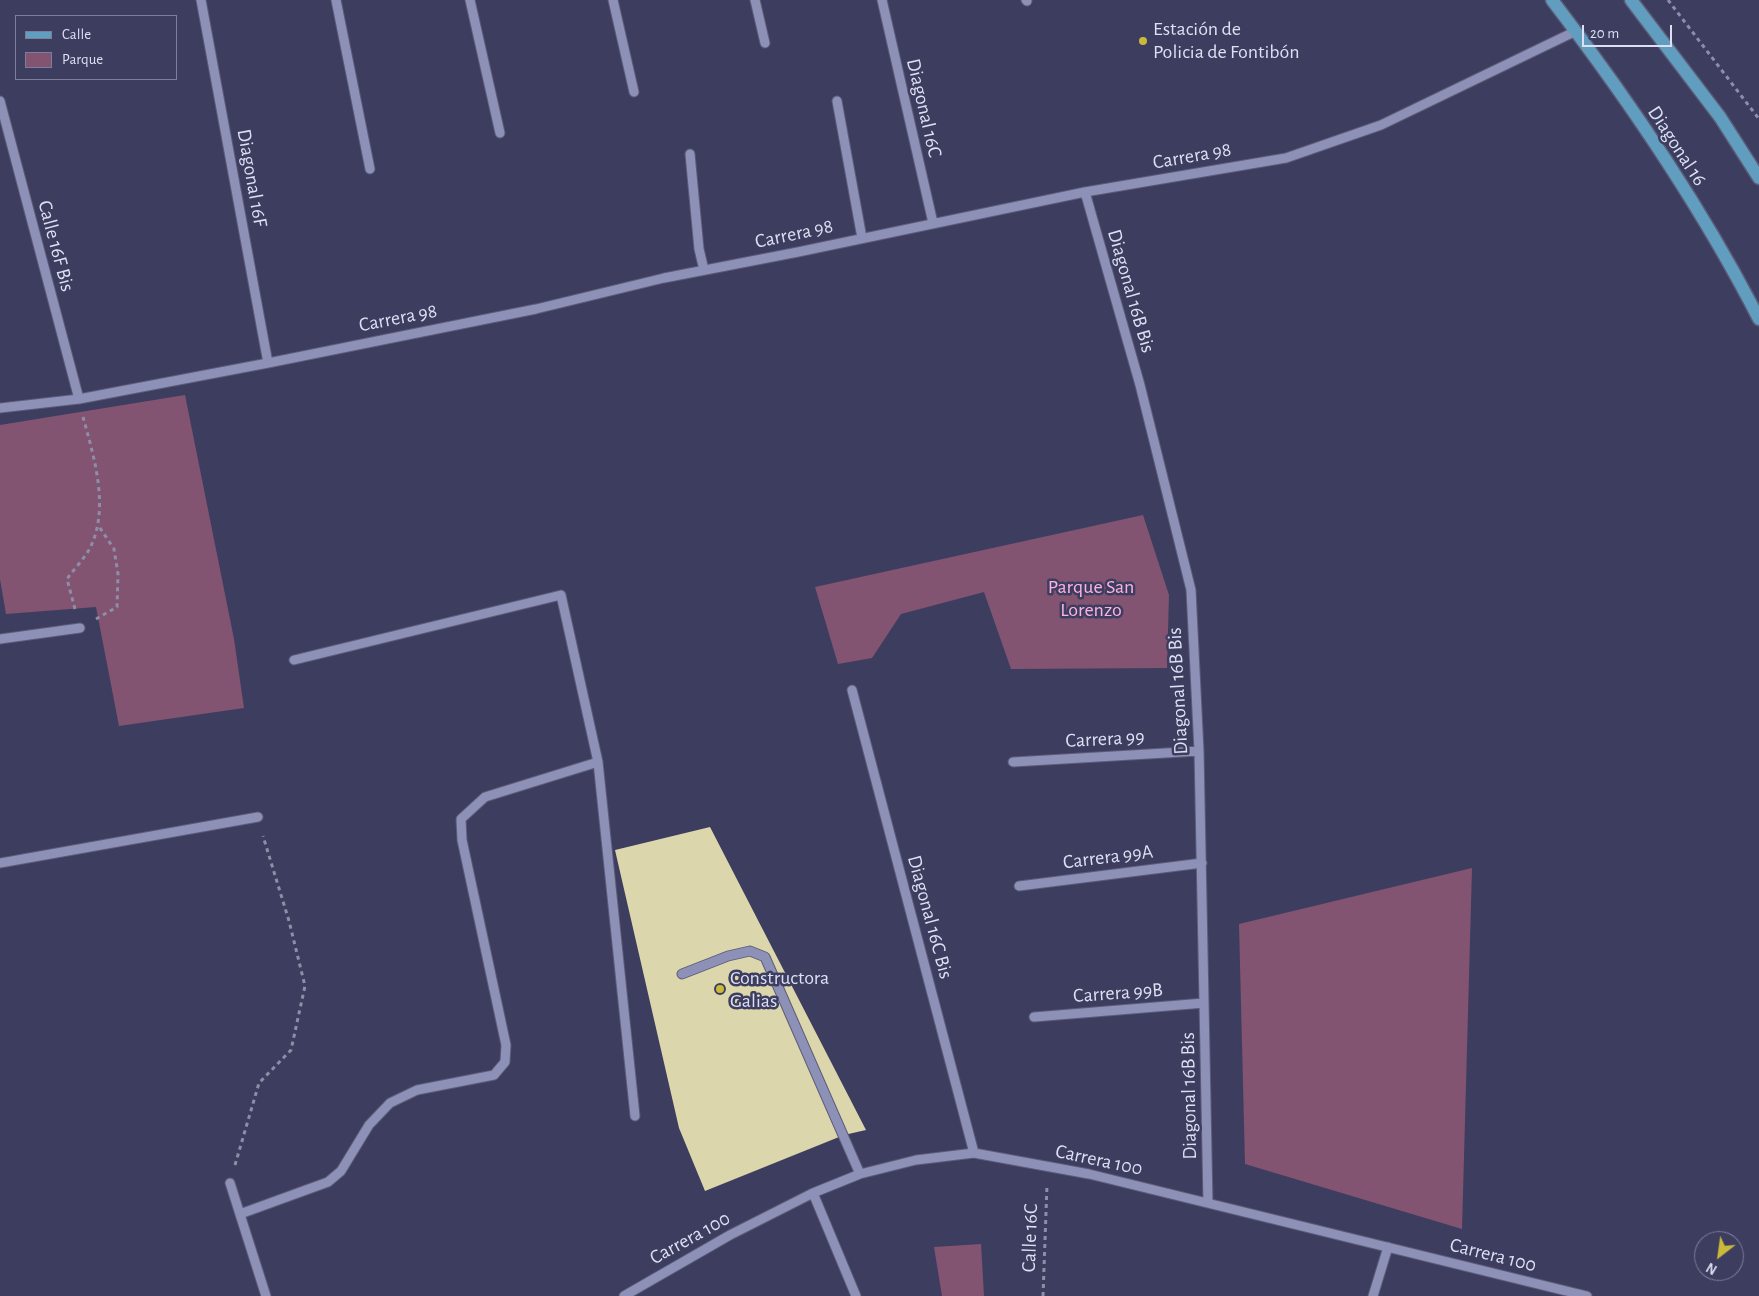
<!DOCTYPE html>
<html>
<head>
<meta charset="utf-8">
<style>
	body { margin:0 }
	#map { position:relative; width:1759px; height:1296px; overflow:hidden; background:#3d3e5f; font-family:"Alegreya Sans",sans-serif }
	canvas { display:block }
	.legend { position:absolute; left:15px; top:15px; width:162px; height:65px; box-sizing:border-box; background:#3d3e5f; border:1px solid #7d7e9a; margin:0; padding:6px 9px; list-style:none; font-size:15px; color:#dddff3 }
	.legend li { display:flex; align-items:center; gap:10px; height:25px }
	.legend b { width:25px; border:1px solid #7d7e9a }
	.north { position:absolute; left:1694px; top:1231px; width:50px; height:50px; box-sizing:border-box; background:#3d3e5f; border:1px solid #7d7e9a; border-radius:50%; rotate:210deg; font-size:14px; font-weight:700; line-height:20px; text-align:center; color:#dddff3 }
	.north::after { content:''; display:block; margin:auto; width:18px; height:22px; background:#cbba39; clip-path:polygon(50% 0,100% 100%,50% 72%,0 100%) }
	.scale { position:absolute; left:1582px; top:25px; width:90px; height:22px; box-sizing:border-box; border:2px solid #dddff3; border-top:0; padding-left:6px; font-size:15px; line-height:18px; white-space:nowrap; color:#dddff3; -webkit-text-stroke:4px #3d3e5f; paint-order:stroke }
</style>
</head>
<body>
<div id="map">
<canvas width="1759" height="1296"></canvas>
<ul class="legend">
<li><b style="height:6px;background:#609dbe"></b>Calle</li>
<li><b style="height:14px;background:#835372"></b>Parque</li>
</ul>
<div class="north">N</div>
<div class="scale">20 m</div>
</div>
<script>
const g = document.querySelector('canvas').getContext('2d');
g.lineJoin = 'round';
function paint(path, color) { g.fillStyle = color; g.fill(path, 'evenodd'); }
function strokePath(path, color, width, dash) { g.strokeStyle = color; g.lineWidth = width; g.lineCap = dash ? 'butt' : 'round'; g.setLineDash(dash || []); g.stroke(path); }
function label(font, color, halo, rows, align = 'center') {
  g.font = font + ' "Alegreya Sans",sans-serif'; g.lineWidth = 5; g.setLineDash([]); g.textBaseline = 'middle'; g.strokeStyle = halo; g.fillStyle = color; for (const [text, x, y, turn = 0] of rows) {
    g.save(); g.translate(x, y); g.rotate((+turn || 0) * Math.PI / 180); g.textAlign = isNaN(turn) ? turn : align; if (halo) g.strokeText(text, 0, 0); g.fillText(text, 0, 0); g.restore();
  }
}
const green = new Path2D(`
	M 185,395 L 234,639 L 244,708 L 119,726 L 96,607 L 6,614 L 0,579 L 0,425 Z
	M 1143,515 L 1169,595 L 1167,668 L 1011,669 L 984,592 L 901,614 L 872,658 L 838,664 L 815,587 Z
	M 1472,868 L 1462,1229 L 1245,1164 L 1239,924 Z
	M 981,1244 L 984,1296 L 942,1296 L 934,1247 Z`);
const building = new Path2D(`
	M 710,827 L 866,1130 L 844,1135 L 705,1191 L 679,1128 L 615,850 Z`);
const path = new Path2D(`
	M 1668,0 L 1759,119
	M 75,609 L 67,579 C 74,569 84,559 90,548 C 110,508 94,457 83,417
	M 96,619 L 117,607 L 118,574 L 114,549 L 98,525
	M 235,1165 L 259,1083 L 291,1050 L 305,986 L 289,921 L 263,836
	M 1043,1296 L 1047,1185`);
const minor = new Path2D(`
	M 201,0 L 268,363
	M 336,0 L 370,169
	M 470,0 L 500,133
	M 613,0 L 634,92
	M 755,0 L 765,43
	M 882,0 L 933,223
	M 1026,0 L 1027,1
	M 0,101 L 79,399
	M 837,101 L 862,238
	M 690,154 L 699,249 L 704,270
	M 1085,192 L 1140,385 L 1191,590 L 1199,751 L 1208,1203
	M 0,408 L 79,399 L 268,363 L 536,309 L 664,278 L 798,252 L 1085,192 L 1286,158 L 1381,125 L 1576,31
	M 0,639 L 80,628
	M 294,660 L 561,595 L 598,762 L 635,1116
	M 852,690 L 974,1153
	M 1013,762 L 1199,751
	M 0,863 L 258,817
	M 1019,886 L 1202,863
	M 682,974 L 728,956 L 750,951 L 765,957 L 860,1174
	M 1034,1017 L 1204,1003
	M 230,1183 L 266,1296
	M 813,1193 L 856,1296
	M 240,1214 L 328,1182 L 341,1171 L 369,1125 L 390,1103 L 417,1090 L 494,1075 L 505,1062 L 506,1045 L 462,840 L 461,819 L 485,797 L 598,762
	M 624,1296 L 730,1235 L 813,1193 L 860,1174 L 916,1160 L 974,1153 L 1089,1174 L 1587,1296
	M 1373,1296 L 1388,1247`);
const major = new Path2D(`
	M 1552,0 C 1628,99 1702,208 1759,319
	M 1631,0 L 1720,117 L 1759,178`);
const markers = [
	[1143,41,5,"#cbba39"],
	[720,989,5,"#cbba39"]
];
const poiNames = [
	["Estación de",1153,29],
	["Policia de Fontibón",1153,52],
	["Constructora",730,978],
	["Galias",730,1001]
];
const streetNames = [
	["Diagonal 16C",924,108,77],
	["Diagonal 16",1677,146,57],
	["Carrera 98",1192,156,-10],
	["Diagonal 16F",252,178,80],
	["Carrera 98",794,234,-12],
	["Calle 16F Bis",56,246,75],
	["Diagonal 16B Bis",1131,291,74],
	["Carrera 98",398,318,-11],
	["Diagonal 16B Bis",1178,691,-93],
	["Carrera 99",1105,739,-3],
	["Carrera 99A",1108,857,-7],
	["Diagonal 16C Bis",930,917,75],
	["Carrera 99B",1118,993,-4],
	["Diagonal 16B Bis",1189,1096,-91],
	["Carrera 100",1099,1160,12],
	["Carrera 100",690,1238,-29],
	["Calle 16C",1030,1238,-88],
	["Carrera 100",1493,1255,14]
];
const parkNames = [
	["Parque San",1091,587],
	["Lorenzo",1091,610]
];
paint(green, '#835372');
paint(building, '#dcd6ac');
strokePath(minor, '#5c5c78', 11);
strokePath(major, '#5c5c78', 15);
strokePath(path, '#8d8fa9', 3, [4, 4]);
strokePath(minor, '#8e91b7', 9);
strokePath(major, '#609dbe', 12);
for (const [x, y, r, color] of markers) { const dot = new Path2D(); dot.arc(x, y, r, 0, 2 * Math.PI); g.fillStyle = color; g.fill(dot); strokePath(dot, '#3d3e5f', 2); }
label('20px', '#dddff3', '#3d3e5f', poiNames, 'left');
label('20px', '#dddff3', '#3d3e5f', streetNames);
label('20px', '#ffb1e2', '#3d3e5f', parkNames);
</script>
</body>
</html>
